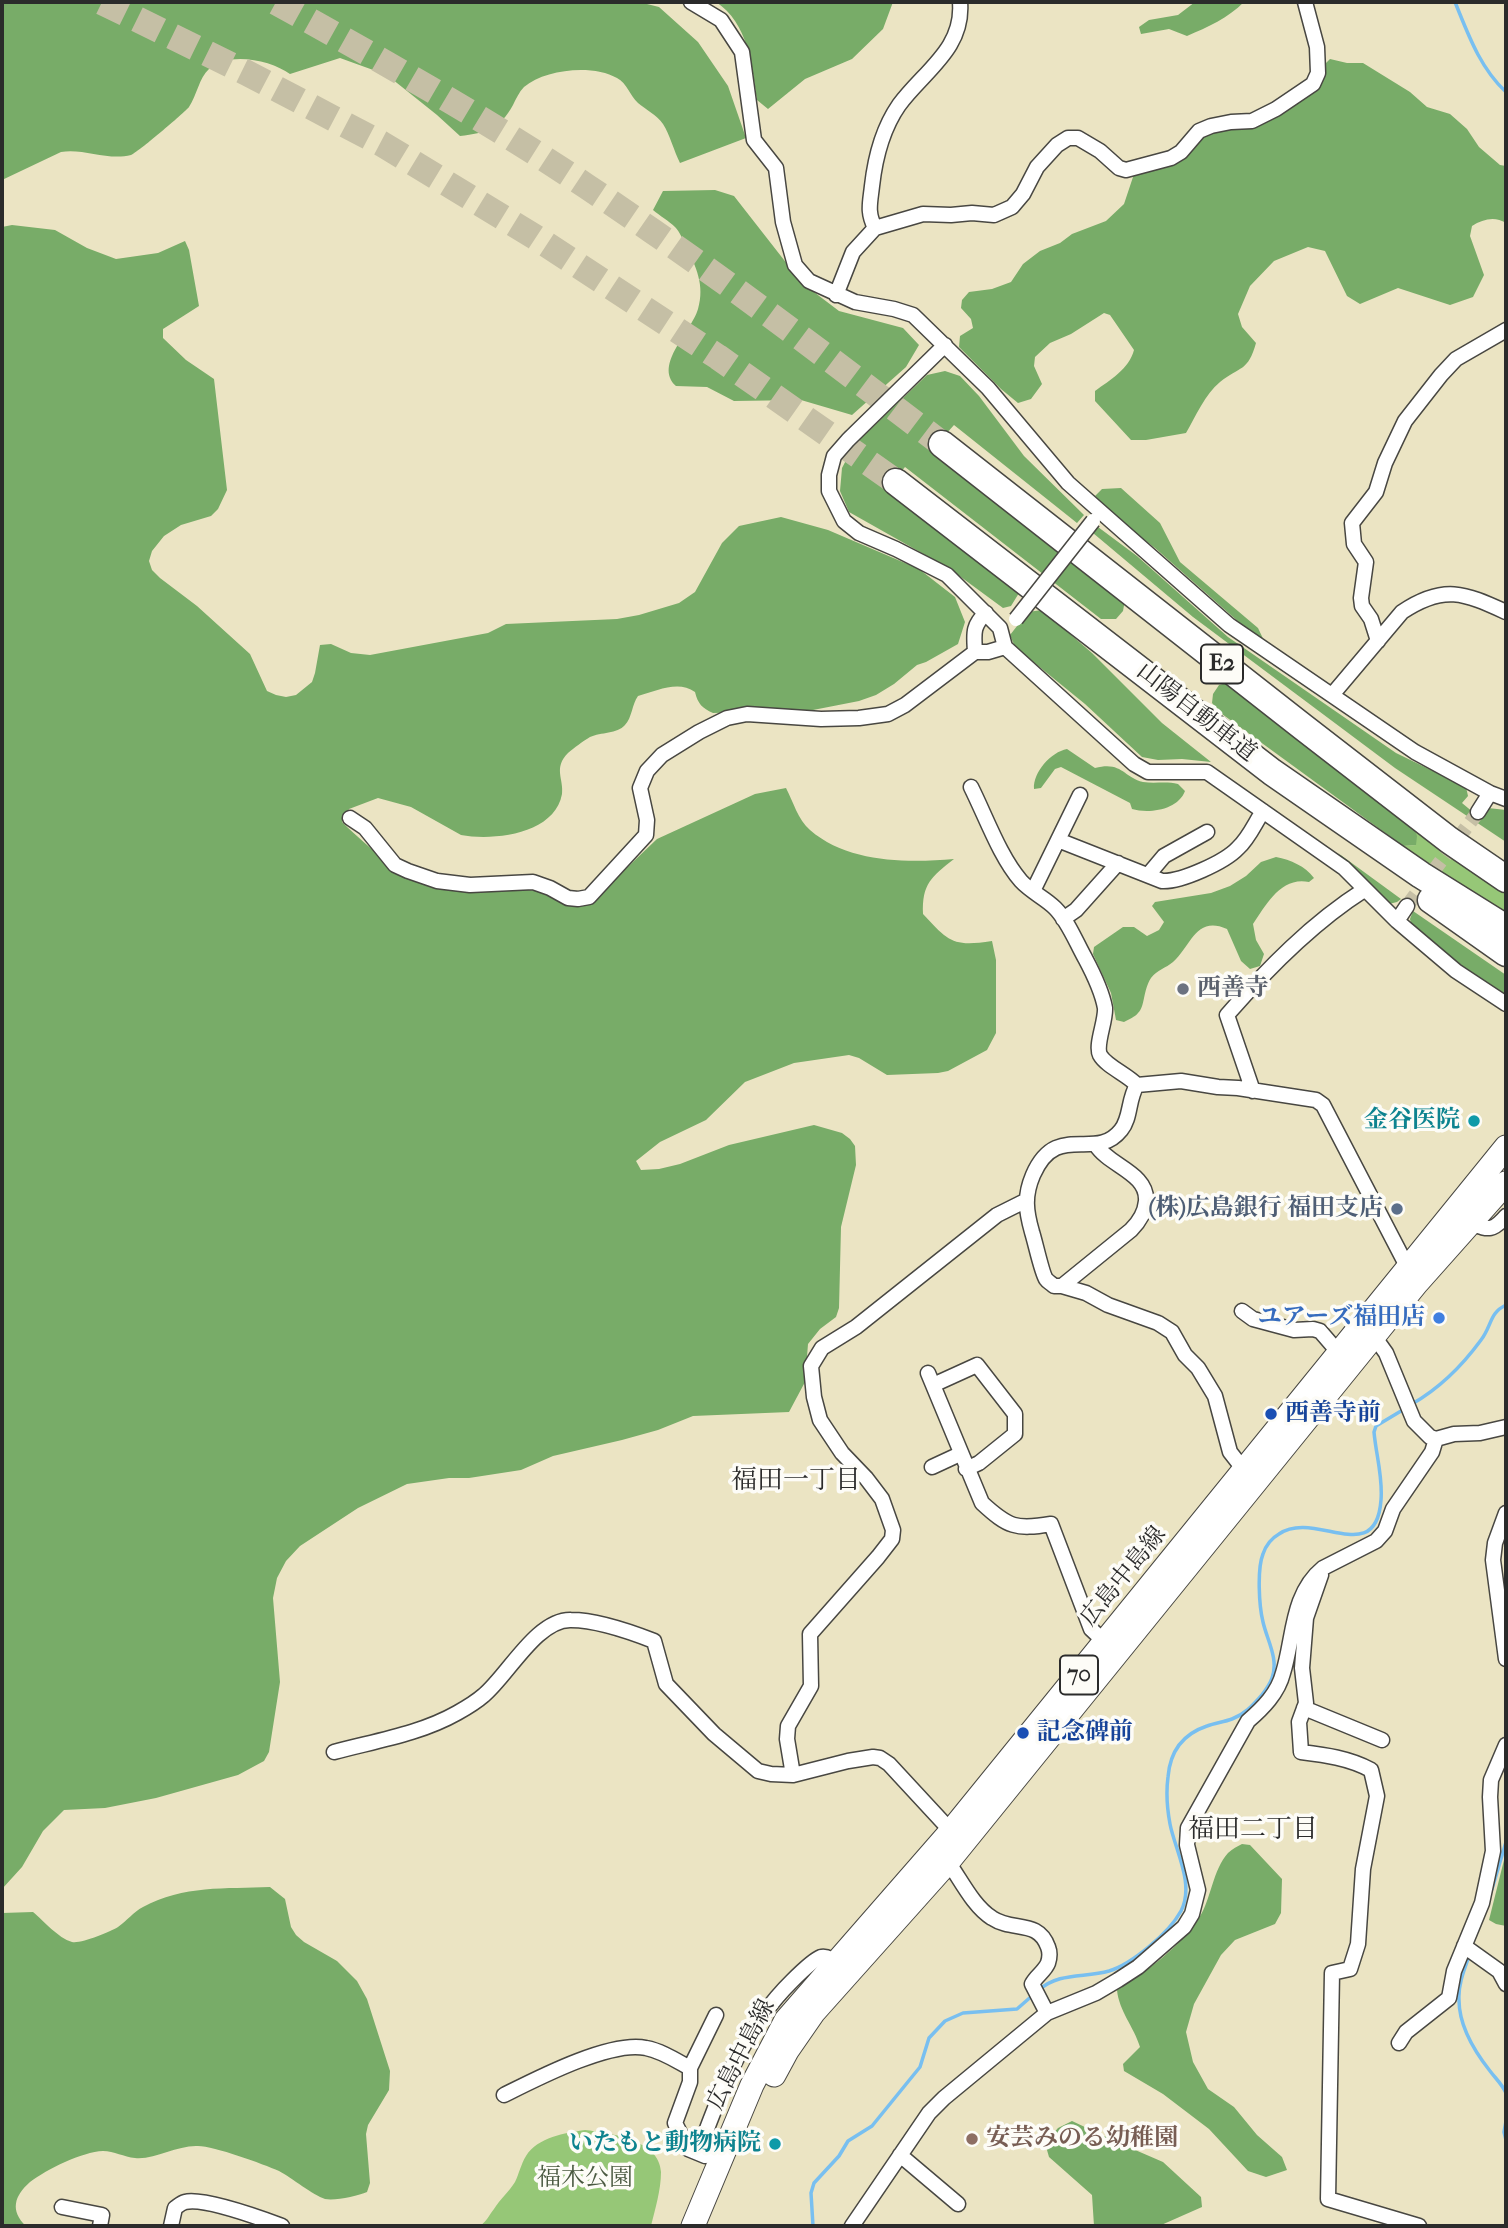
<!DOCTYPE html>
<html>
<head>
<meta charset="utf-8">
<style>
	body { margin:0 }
	#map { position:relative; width:1508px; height:2228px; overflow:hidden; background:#ebe4c3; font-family:"IM FELL French Canon",serif }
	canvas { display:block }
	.frame { position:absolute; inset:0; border:4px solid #2b2b2b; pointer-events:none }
</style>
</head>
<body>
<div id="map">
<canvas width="1508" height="2228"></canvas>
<div class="frame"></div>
</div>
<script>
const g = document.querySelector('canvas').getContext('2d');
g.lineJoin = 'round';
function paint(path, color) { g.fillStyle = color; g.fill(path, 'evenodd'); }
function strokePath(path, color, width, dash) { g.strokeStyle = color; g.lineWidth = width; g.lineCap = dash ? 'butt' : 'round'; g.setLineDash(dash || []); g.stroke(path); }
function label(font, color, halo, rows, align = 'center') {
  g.font = font + ' "IM FELL French Canon","Noto Serif JP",serif'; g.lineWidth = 7; g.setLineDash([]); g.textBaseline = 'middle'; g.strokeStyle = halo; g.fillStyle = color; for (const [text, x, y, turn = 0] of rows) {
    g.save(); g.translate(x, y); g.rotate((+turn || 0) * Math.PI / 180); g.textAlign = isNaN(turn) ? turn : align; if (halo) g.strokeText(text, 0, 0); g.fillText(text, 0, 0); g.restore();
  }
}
const green = new Path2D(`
	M 1412,821 L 1506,894 L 1506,915 L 1403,846 L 1416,845 Z
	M 585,2130 C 610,2133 660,2140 661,2172 C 661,2190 655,2209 651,2226 L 480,2226 C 487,2221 489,2215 494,2209 C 500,2199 509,2192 515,2182 C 519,2174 521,2164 526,2156 C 538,2137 565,2133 585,2130 Z`);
const forest = new Path2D(`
	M 2,2 L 639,2 L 659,7 L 698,42 L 728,86 L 746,138 L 680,163 C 674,151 670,135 663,124 C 657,115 645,109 638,103 C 630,96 627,83 617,78 C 593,64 545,69 524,87 C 519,92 516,99 513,105 C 500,129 486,133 460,136 L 437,115 L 387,75 L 340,58 L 290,74 C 271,60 228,51 209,69 C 199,78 197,95 189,107 C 184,113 137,153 131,155 C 108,161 83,148 61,152 L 2,180 Z
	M 716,2 L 893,2 L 883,29 L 852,59 L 805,79 L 768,109 L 757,100 C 752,65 748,23 716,2 Z
	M 1195,2 L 1244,2 C 1228,18 1208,27 1187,36 L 1169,29 L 1141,34 L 1139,27 L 1149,20 L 1178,15 Z
	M 1330,59 L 1347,63 L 1363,63 L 1410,92 L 1427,107 L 1450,114 L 1467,129 L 1479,147 L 1500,165 L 1506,166 L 1506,223 C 1495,216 1483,219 1472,226 L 1470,236 L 1484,275 L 1473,297 L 1450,305 L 1398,288 L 1360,304 L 1347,296 L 1325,251 L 1308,247 L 1274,261 L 1250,286 L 1238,314 L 1242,327 L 1256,343 C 1248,372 1240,366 1220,382 C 1205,394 1196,416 1186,433 L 1146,440 L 1131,440 L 1095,401 L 1095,391 C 1110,380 1129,369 1134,350 L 1110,315 L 1104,313 L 1071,334 L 1050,343 L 1035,357 L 1034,366 L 1042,384 L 1031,399 L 1018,403 L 1001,389 L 959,347 L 960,336 L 973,328 L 971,319 L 961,308 L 962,300 L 969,292 L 992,289 L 1011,282 L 1023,264 L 1040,251 L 1060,243 L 1072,234 L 1106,221 L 1124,204 L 1134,174 L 1194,147 L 1210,131 L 1316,89 L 1324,78 L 1322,67 Z
	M 715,190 L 734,196 L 802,283 L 839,311 L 903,328 L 919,345 L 906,367 L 852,415 L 801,400 L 734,401 L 707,387 L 676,386 C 653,365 692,331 698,309 C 705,285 696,267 686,246 C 683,240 680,232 675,227 C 669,221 660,216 653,210 L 663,191 Z
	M 12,225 L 55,230 L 87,248 L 116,259 L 158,253 L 185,241 L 189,250 L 199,306 L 163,329 L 163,338 L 186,360 L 214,379 L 227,490 L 218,509 L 211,516 L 181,525 L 164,536 L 152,551 L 149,561 L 152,570 L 160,578 L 197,606 L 250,654 L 267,691 L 276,695 L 286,697 L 296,695 L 312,682 L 315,673 L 320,645 L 331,644 L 351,653 L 370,655 L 488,633 L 506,624 L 617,619 L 639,615 L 679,603 L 695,592 L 722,543 L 739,526 L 781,517 L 828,530 L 919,569 L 955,597 L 965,622 L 958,644 L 926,662 L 917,665 L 894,684 L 876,695 L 859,701 L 813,710 L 713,713 C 702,708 698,704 695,692 C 678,680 657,691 638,696 C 632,704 632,718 625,725 C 617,734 601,732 590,737 C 583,741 574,748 568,753 C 553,768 564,779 562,794 C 555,834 494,841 461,835 L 411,807 L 378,798 L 349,809 L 342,822 C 370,849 410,885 451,890 C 479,893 509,886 537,891 C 562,895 558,915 592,901 L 657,839 L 755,794 L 786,788 C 793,801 798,820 810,830 C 848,863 907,863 954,859 C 931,877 922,884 923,914 C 949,942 953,947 992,941 L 996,960 L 996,1033 L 987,1050 L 948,1071 L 938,1073 L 887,1075 L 859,1058 L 849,1055 L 794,1063 L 745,1082 L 706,1120 L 660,1142 L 636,1161 L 641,1170 L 659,1169 L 680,1164 L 729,1145 L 814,1125 L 842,1133 L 850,1139 L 855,1146 L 856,1165 L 841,1227 L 839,1308 L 836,1317 L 820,1329 L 808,1344 L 805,1382 L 789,1412 L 693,1416 L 658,1430 L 622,1440 L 553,1456 L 521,1470 L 469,1478 L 449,1478 L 407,1484 L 358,1508 L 300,1546 L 286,1561 L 277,1578 L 273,1598 L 280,1682 L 269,1752 L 264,1761 L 238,1775 L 156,1798 L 105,1808 L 64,1810 L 43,1831 L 22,1867 L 2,1889 L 2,227 Z
	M 945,371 L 960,376 L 979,396 L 1024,456 L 1084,515 L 1077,523 L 954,425 L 937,444 L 1125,600 L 1123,611 L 1116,619 L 1101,619 L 905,467 L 888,487 L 1019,593 L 1011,606 L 1003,608 L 950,569 L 849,512 L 840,491 L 842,468 L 854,445 L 927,375 Z
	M 1121,488 L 1160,523 L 1180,562 L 1258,628 L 1267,647 L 1155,548 L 1117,519 L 1095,496 L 1102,489 Z
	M 1098,527 L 1137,556 L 1228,637 L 1396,753 L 1466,787 L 1468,796 L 1462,803 L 1480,818 L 1488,808 L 1506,810 L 1506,842 L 1395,768 L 1193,617 L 1093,533 Z
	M 1042,610 L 1092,653 L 1162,723 L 1211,762 L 1182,759 L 1158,760 L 1142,757 L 1085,704 L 1015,647 L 1010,635 L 1028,612 Z
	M 1227,683 L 1412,821 L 1417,836 L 1416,845 L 1403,846 L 1222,714 L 1212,703 L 1213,694 L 1219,685 Z
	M 1067,749 L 1095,768 C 1122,761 1123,777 1143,782 C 1155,784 1166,781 1178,784 L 1185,791 C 1178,810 1149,814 1132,809 L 1130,803 L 1061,767 L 1055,769 L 1041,788 L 1034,789 C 1033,772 1051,752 1067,749 Z
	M 1338,853 L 1401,899 L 1397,902 L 1389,904 L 1373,891 Z
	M 1276,857 C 1291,860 1305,866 1314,878 L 1309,882 C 1281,876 1266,905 1253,924 L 1256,940 L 1264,954 L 1260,966 L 1250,969 L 1241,961 L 1227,929 C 1196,915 1191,946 1173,962 C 1166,968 1157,970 1151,978 C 1143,990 1145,1007 1138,1013 C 1135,1017 1129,1019 1124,1022 L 1116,1020 L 1111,993 L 1093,954 L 1094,947 L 1123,927 L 1134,927 L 1147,936 L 1159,930 L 1164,922 L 1152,906 L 1155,902 L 1211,893 L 1230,886 L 1246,876 L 1261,862 Z
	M 1413,911 L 1506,975 L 1506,995 L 1474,976 L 1412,928 L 1410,919 Z
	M 1242,1844 L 1250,1845 L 1282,1879 L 1281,1913 L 1275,1924 L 1235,1940 L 1221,1955 L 1194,2004 L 1186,2032 L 1193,2062 L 1208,2089 L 1234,2107 L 1257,2135 L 1282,2157 L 1287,2170 L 1266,2177 L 1248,2171 L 1209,2129 L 1163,2094 L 1124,2071 L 1123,2064 L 1140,2047 C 1134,2027 1119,2011 1117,1990 C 1147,1971 1179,1948 1199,1918 C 1211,1900 1213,1869 1228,1853 C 1232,1849 1238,1846 1242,1844 Z
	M 1506,1852 L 1506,1926 L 1496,1924 L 1489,1920 Z
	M 270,1887 L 285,1899 L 291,1927 L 296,1935 L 304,1942 L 337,1961 L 357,1981 L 367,1999 L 390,2071 L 389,2090 L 368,2125 L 366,2134 L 370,2183 L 367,2192 C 358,2196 335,2201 325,2199 C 313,2195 292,2178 279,2171 C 263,2164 214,2146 198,2146 C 177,2145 155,2160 135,2158 C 124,2157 114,2151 103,2151 C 82,2152 47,2169 30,2182 C 14,2196 10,2211 26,2226 L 2,2226 L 2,1913 L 33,1912 C 44,1921 58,1938 72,1942 C 81,1944 110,1932 118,1927 C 127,1921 133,1912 143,1907 C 183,1885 226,1889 270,1887 Z
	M 1072,2121 L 1119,2143 L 1163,2162 L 1201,2197 L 1202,2207 L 1159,2226 L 1094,2226 L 1092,2195 L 1049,2157 L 1045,2143 L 1058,2128 Z`);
const stream = new Path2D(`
	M 1455,2 C 1468,34 1480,68 1506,92
	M 1412,1404 C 1440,1388 1462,1366 1481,1340 C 1492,1326 1489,1313 1506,1305
	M 1492,1889 L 1506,1842
	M 1469,1956 C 1464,1970 1458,1985 1459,2000 C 1459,2025 1475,2052 1490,2071 C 1496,2079 1502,2084 1506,2093
	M 1039,1990 C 1059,1972 1084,1978 1109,1971 C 1132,1964 1169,1933 1181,1911 C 1195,1884 1175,1850 1170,1824 C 1167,1808 1166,1792 1168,1777 C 1170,1752 1183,1734 1207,1726 C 1215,1723 1224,1722 1232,1719 C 1245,1714 1252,1706 1261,1696 C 1265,1691 1270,1684 1272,1678 C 1279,1659 1267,1640 1263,1622 C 1259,1606 1257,1569 1263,1554 C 1266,1545 1272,1538 1279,1534 C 1315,1509 1376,1569 1381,1500 C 1383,1477 1376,1455 1374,1432 L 1376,1426 L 1406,1408
	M 1506,2121 L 1504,2132 L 1506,2140
	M 813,2226 L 811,2193 L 814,2183 L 839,2156 L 848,2141 L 872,2126 L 920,2067 L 929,2038 L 945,2021 L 963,2013 L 1017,2009 L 1033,1995`);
const minorTunnel = new Path2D(`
	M 1407,906 L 1478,812`);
const motorwayTunnel = new Path2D(`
	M 102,2 L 245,72 L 382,144 L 535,237 L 718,357 L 896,482
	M 276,2 C 381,60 486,119 586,186 C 708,267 825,355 942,444`);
const minor = new Path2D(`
	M 691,2 L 721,20 L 742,52 L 754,140 L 776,168 L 783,222 L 795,265 L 809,281 L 855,302 L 894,309 L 913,315 L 988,388 L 1068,483 L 1229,625 L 1415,752 L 1490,793 L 1506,799
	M 875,228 C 867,212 870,204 872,186 C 875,159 883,128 899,105 C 924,71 964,49 960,2
	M 836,295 L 853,252 L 875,228 L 923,214 L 951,215 L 972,213 L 994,215 L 1012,207 L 1023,194 L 1037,167 L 1057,145 L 1068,138 L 1078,138 L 1100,151 L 1119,168 L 1126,170 L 1171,158 L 1181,152 L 1199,131 L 1211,126 L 1231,122 L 1252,121 L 1276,109 L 1313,84 L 1318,73 L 1317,47 L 1305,2
	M 945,345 L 848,440 L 834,456 L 829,475 L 829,491 L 844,521 L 859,533 L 896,549 L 947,575 L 1000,628 L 1005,647 L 988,652 L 975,652 C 974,634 972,626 986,613
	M 1378,641 L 1371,619 L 1362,606 L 1361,598 L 1366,562 L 1354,544 L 1352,523 L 1376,492 L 1385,463 L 1405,421 L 1441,375 L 1456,359 L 1506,330
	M 1005,647 L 1134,764 L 1148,772 L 1207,772 L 1344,868 L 1397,921 L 1456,971 L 1506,1004
	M 1332,695 L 1402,612 C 1444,584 1464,593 1506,612
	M 971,787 C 986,817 1000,857 1021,881 C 1031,892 1045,898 1055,908 C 1068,921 1076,942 1085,958 C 1093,973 1102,991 1105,1008 C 1106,1021 1095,1045 1100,1055 C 1106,1066 1128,1075 1137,1085
	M 1478,812 L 1490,793
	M 350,818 L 365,828 L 395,865 L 408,871 L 437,881 L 470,885 L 533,882 L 550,888 L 568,898 L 578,899 L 589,897 L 646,835 L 647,820 L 640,788 L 647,771 L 662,755 L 699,732 L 727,718 L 747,714 L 821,719 L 859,718 L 888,714 L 905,705 L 975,652
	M 1058,840 L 1162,881 C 1181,882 1225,862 1238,848 C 1249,838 1255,823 1263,811
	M 1148,875 L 1164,856 L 1207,832
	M 1033,891 L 1080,795
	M 1063,919 L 1076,910 L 1118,863
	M 1397,921 L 1407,906
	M 1137,1085 L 1181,1081 L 1218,1087 L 1238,1088 L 1316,1100 L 1323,1105 L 1411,1274
	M 1253,1091 L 1227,1015 C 1267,969 1312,923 1364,890
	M 1096,1145 C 1109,1166 1148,1173 1146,1201 C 1145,1213 1139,1222 1131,1230 L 1062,1286 L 1054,1286 C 1051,1283 1048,1282 1046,1279 C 1042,1274 1035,1241 1032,1232 C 1026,1211 1024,1196 1033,1175 C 1057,1120 1095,1163 1121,1130 C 1131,1118 1128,1099 1137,1085
	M 1472,1224 C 1489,1230 1493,1231 1506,1216
	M 1062,1286 L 1086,1293 L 1108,1305 L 1158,1323 L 1172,1332 L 1185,1355 L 1198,1368 L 1215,1396 L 1230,1452 L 1248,1475
	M 1242,1311 L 1253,1319 L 1294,1330 L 1313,1329 L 1320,1331 L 1339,1353
	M 1371,1332 L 1386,1353 L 1414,1421 L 1430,1437 L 1436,1439 L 1454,1434 L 1480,1433 L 1506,1427
	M 928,1373 L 982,1503 C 1008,1527 1016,1530 1051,1524 L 1091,1629 L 1109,1646
	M 933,1385 L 977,1365 L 1015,1414 L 1015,1434 L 979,1463 L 966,1469
	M 932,1467 L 960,1454
	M 1506,1513 L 1495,1543 L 1493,1560 L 1506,1659
	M 1321,1575 L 1306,1618 L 1302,1668 L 1306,1703 L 1299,1722 L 1301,1752 C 1325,1755 1349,1758 1371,1770 L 1377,1796 L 1363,1869 L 1358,1944 L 1350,1969 L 1332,1973 L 1328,2199 L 1419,2226
	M 1304,1708 L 1382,1740
	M 334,1752 C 375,1741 420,1734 457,1713 C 466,1708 476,1702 484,1695 C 508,1675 537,1619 571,1620 C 595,1620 631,1632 654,1641 L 666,1684 L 714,1734 L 758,1771 L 771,1774 L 793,1775 L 848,1761 L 873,1757 L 880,1758 L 889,1764 L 951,1831 L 948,1862 C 961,1880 973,1906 992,1918 C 1013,1932 1038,1919 1048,1947 C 1050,1952 1050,1957 1048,1963 C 1045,1971 1036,1976 1032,1984 L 1047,2013
	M 793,1775 L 787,1739 L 788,1726 L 811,1686 L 810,1634 L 878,1557 L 892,1539 L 893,1530 L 882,1499 L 866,1478 L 842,1453 L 820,1420 L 814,1397 L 811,1366 L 822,1348 L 856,1327 L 997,1215 L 1025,1201
	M 1464,1946 L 1499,1971 L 1506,1984
	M 1399,2043 L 1406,2032 L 1449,1998 L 1454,1971 L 1482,1903 L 1493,1851 L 1490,1797 L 1491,1780 L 1506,1745
	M 504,2095 C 536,2079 611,2040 646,2048 C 662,2051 677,2061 690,2068
	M 698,2153 C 721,2090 743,2029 792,1981 C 798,1975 813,1960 821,1957 C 827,1955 836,1962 840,1965
	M 900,2155 L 958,2204
	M 705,2156 L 688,2149 L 675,2123 L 690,2082 L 690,2068 L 716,2015
	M 62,2207 L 102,2215 L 100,2226
	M 171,2226 L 175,2208 C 178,2206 181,2203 185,2202 C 204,2197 263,2219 282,2226
	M 852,2226 L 929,2113 L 944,2098 L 1047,2013 L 1096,1993 L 1118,1980 L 1138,1967 L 1184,1927 L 1192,1914 L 1198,1890 L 1187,1845 L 1188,1828 L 1248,1721 C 1263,1708 1278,1693 1283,1673 C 1294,1638 1291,1594 1323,1568 L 1376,1541 L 1385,1531 L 1393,1509 L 1432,1452 L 1436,1439`);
const primary = new Path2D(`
	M 774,2075 L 787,2051 L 814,2012 L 948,1862 L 1417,1283 L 1506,1183
	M 693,2226 L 752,2085 L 786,2020 L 951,1831 L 1506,1147`);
const motorway = new Path2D(`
	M 942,444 L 1303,727 L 1449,840 L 1506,879
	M 896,482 L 1272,772 L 1421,875 L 1506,928
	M 1431,900 L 1506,953`);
const minorBridge = new Path2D(`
	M 1016,619 L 1093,521`);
const markers = [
	[1183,989,7,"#6b7280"],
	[1474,1121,7,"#0f9aa8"],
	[1397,1209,7,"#5c6f8a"],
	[1439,1318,7,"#3f7fe0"],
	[1271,1414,7,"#1a4fb4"],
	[1023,1733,7,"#1a4fb4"],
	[972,2139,7,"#8d6e63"],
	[775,2144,7,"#0f9aa8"]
];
const shields = [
	[1222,664,42],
	[1079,1675,38]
];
const shieldNames = [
	["E2",1222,664],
	["70",1079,1675]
];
const streetNames = [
	["山陽自動車道",1196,713,38],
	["広島中島線",1124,1577,-51],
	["広島中島線",742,2055,-63]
];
const worshipNames = [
	["西善寺",1197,989]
];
const cultureNames = [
	["金谷医院",1460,1121],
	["いたもと動物病院",761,2144]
];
const serviceNames = [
	["(株)広島銀行 福田支店",1383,1209]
];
const shopNames = [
	["ユアーズ福田店",1425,1318]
];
const transitNames = [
	["西善寺前",1285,1414],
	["記念碑前",1037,1733]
];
const educationNames = [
	["安芸みのる幼稚園",986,2139]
];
const parkNames = [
	["福木公園",585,2179]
];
const neighbourhoodNames = [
	["福田一丁目",796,1482],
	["福田二丁目",1253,1831]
];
paint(green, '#96c777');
paint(forest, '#78ac68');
strokePath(stream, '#78bff0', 3.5);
strokePath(minorTunnel, '#c5bfa5', 14, [14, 7]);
strokePath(motorwayTunnel, '#c5bfa5', 26, [26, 13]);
strokePath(minor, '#484742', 17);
strokePath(primary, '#484742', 25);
strokePath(motorway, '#484742', 29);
strokePath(minor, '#fff', 14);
strokePath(primary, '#fff', 23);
strokePath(motorway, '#fff', 26);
strokePath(minorBridge, '#484742', 17, []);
strokePath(minorBridge, '#fff', 14);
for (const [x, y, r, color] of markers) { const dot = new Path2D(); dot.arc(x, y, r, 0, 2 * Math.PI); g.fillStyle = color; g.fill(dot); strokePath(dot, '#fdfcf7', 2.5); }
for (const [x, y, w] of shields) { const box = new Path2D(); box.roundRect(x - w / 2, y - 19.5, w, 39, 5); g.fillStyle = '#fdfcf7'; g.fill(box); strokePath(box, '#2b2b2b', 2); }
label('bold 23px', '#2b2b2b', null, shieldNames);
label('24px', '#2b2b2b', '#fdfcf7', streetNames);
label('bold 24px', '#5b616d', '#fdfcf7', worshipNames, 'left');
label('bold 24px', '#0d838f', '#fdfcf7', cultureNames, 'right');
label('bold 24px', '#4e5e75', '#fdfcf7', serviceNames, 'right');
label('bold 24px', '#366cbe', '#fdfcf7', shopNames, 'right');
label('bold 24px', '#164399', '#fdfcf7', transitNames, 'left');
label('bold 24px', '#785e54', '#fdfcf7', educationNames, 'left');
label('24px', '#4b5a42', '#fdfcf7', parkNames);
label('26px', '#2b2b2b', '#fdfcf7', neighbourhoodNames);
</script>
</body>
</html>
